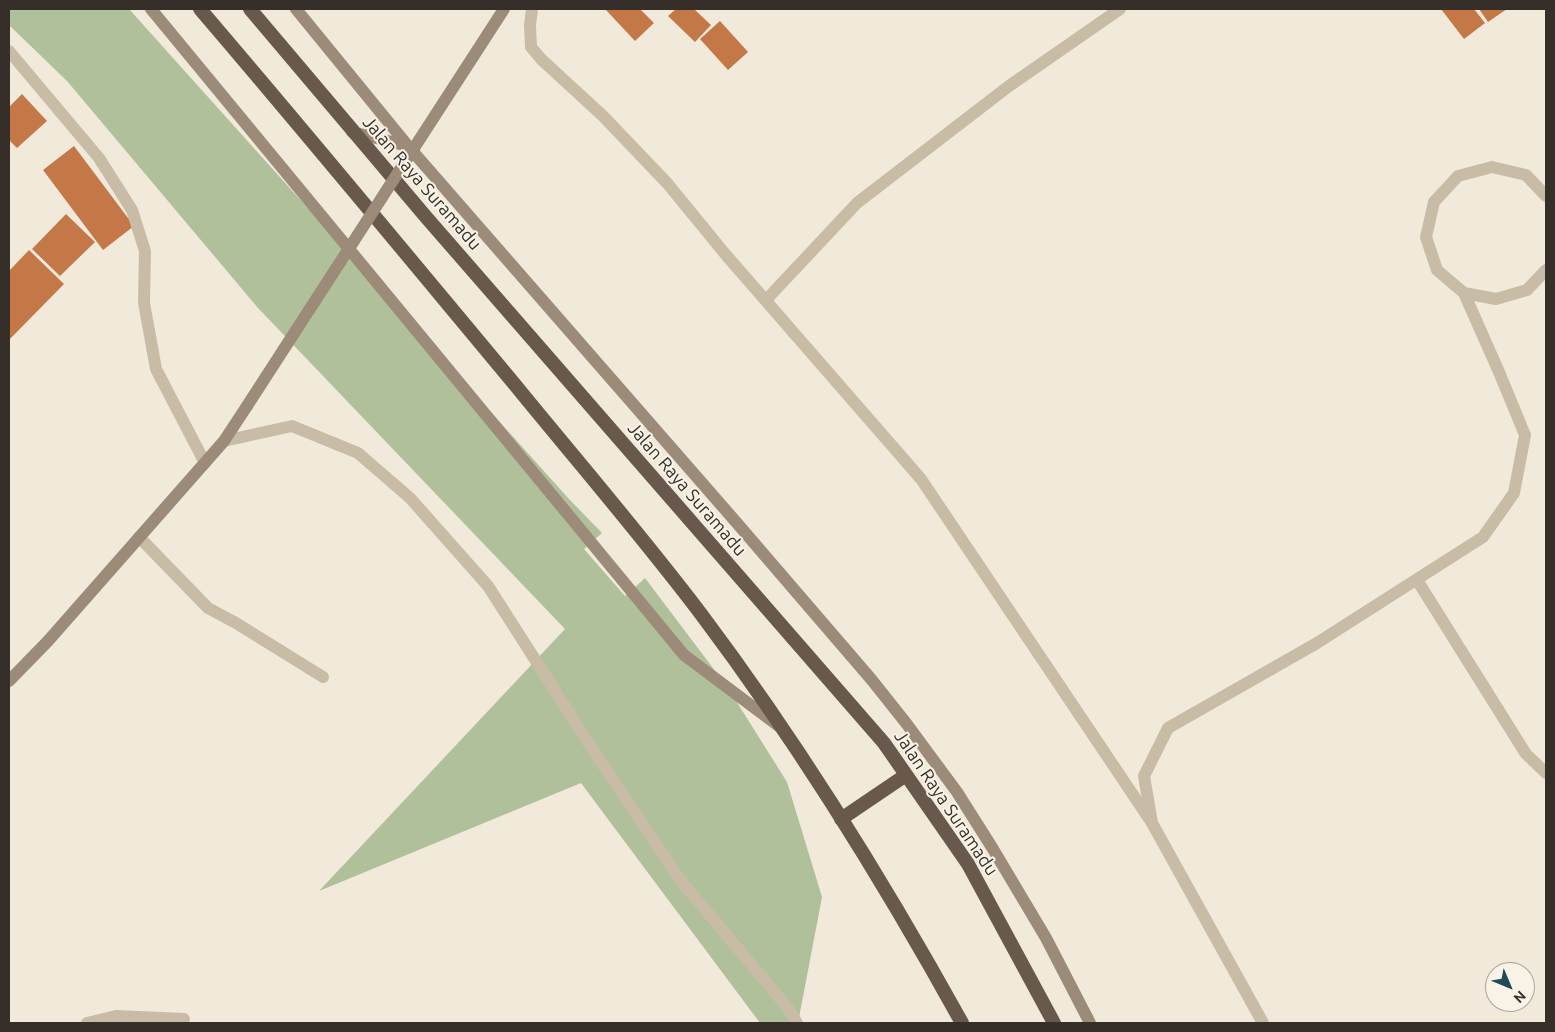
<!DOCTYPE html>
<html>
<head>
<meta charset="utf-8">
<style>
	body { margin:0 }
	#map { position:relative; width:1555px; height:1032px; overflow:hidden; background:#f1eadb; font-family:Ubuntu,sans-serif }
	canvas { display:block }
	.frame { position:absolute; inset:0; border:10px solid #362e28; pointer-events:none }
	.north { position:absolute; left:1485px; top:962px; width:50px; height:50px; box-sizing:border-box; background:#f9f3e7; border:1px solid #aba49b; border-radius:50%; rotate:135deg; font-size:14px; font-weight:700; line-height:20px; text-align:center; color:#362e28 }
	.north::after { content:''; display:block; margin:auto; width:18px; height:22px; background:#1e4b57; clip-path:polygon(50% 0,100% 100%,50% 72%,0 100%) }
</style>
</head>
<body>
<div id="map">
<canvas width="1555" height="1032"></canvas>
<div class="frame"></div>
<div class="north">N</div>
</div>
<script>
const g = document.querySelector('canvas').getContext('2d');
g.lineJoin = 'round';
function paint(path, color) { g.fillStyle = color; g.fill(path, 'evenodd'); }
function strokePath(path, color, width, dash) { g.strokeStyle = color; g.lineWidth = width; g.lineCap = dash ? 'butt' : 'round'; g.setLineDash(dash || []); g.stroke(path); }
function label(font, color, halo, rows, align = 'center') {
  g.font = font + ' Ubuntu,sans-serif'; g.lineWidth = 4; g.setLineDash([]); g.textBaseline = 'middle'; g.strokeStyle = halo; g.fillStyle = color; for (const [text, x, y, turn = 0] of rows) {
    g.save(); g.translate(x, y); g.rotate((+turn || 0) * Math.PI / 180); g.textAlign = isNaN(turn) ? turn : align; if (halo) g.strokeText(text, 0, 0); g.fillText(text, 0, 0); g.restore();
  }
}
const green = new Path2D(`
	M 9,9 L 129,9 L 569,499 L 602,533 L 584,549 L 625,596 L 645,578 L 728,688 L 787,782 L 822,897 L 798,1023 L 760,1023 L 581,783 L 319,891 L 565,629 L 258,308 L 67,81 L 9,25 Z`);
const building = new Path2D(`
	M 605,9 L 640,9 L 654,23 L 635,41 Z
	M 676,9 L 694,9 L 711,25 L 695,42 L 668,16 Z
	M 1441,9 L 1474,9 L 1485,23 L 1464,39 Z
	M 1479,9 L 1507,9 L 1488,22 Z
	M 720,21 L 748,52 L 728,70 L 700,39 Z
	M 22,94 L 47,121 L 17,148 L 9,140 L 9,107 Z
	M 74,146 L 134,226 L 103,250 L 43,170 Z
	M 66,214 L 95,242 L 60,276 L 32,249 Z
	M 29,250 L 64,284 L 9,340 L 9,271 Z`);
const service = new Path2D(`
	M 1546,196 L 1526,175 L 1492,167 L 1458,176 L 1434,202 L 1426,237 L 1437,270 L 1464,293 L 1496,299 L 1527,290 L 1546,270
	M 1417,580 L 1526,754 L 1546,773
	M 1152,823 L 1144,776 L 1168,728 L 1317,643 L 1483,537 L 1514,493 L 1525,435 L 1499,372 L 1464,293`);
const minor = new Path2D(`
	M 532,9 L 530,25 L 531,47 L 541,59 L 603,116 L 667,183 L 726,255 L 921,479 L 1152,823 L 1263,1023
	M 9,51 L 99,158 L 132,210 L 145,251 L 144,303 L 156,369 L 205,463
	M 766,300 L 857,203 L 1009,86 L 1120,9
	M 224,441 L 292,426 L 358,453 L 410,498 L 488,586 L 589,744 L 681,881 L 788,1008 L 797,1023
	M 139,537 L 208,608 L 236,623 L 323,677
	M 87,1023 L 116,1016 L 184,1019`);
const secondary = new Path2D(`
	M 151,9 L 684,655 L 780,727
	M 296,9 L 408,146 L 736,522 L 871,679 L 906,723 L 957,792 L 993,849 L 1046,938 L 1090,1023
	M 352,132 L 408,146
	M 9,681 L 48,641 L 224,441 L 247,406`);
const trunk = new Path2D(`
	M 200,9 C 307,134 411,260 516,386 C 578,462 642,536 701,614 C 798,743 884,882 962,1023
	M 250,9 L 426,217 L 884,743 L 968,864 L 1054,1023
	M 841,819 L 906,775`);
const secondaryBridge = new Path2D(`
	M 247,406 L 504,9`);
const streetNames = [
	["Jalan Raya Suramadu",422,183,49],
	["Jalan Raya Suramadu",687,489,49],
	["Jalan Raya Suramadu",946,803,56]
];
paint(green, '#afc09b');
paint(building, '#c47747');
strokePath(service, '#c9bca7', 12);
strokePath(minor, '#c9bca7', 12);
strokePath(secondary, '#9d8b79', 12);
strokePath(trunk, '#68594c', 14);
strokePath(secondaryBridge, '#9d8b79', 12);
label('18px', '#362e28', '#f9f3e7', streetNames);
</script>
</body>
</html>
